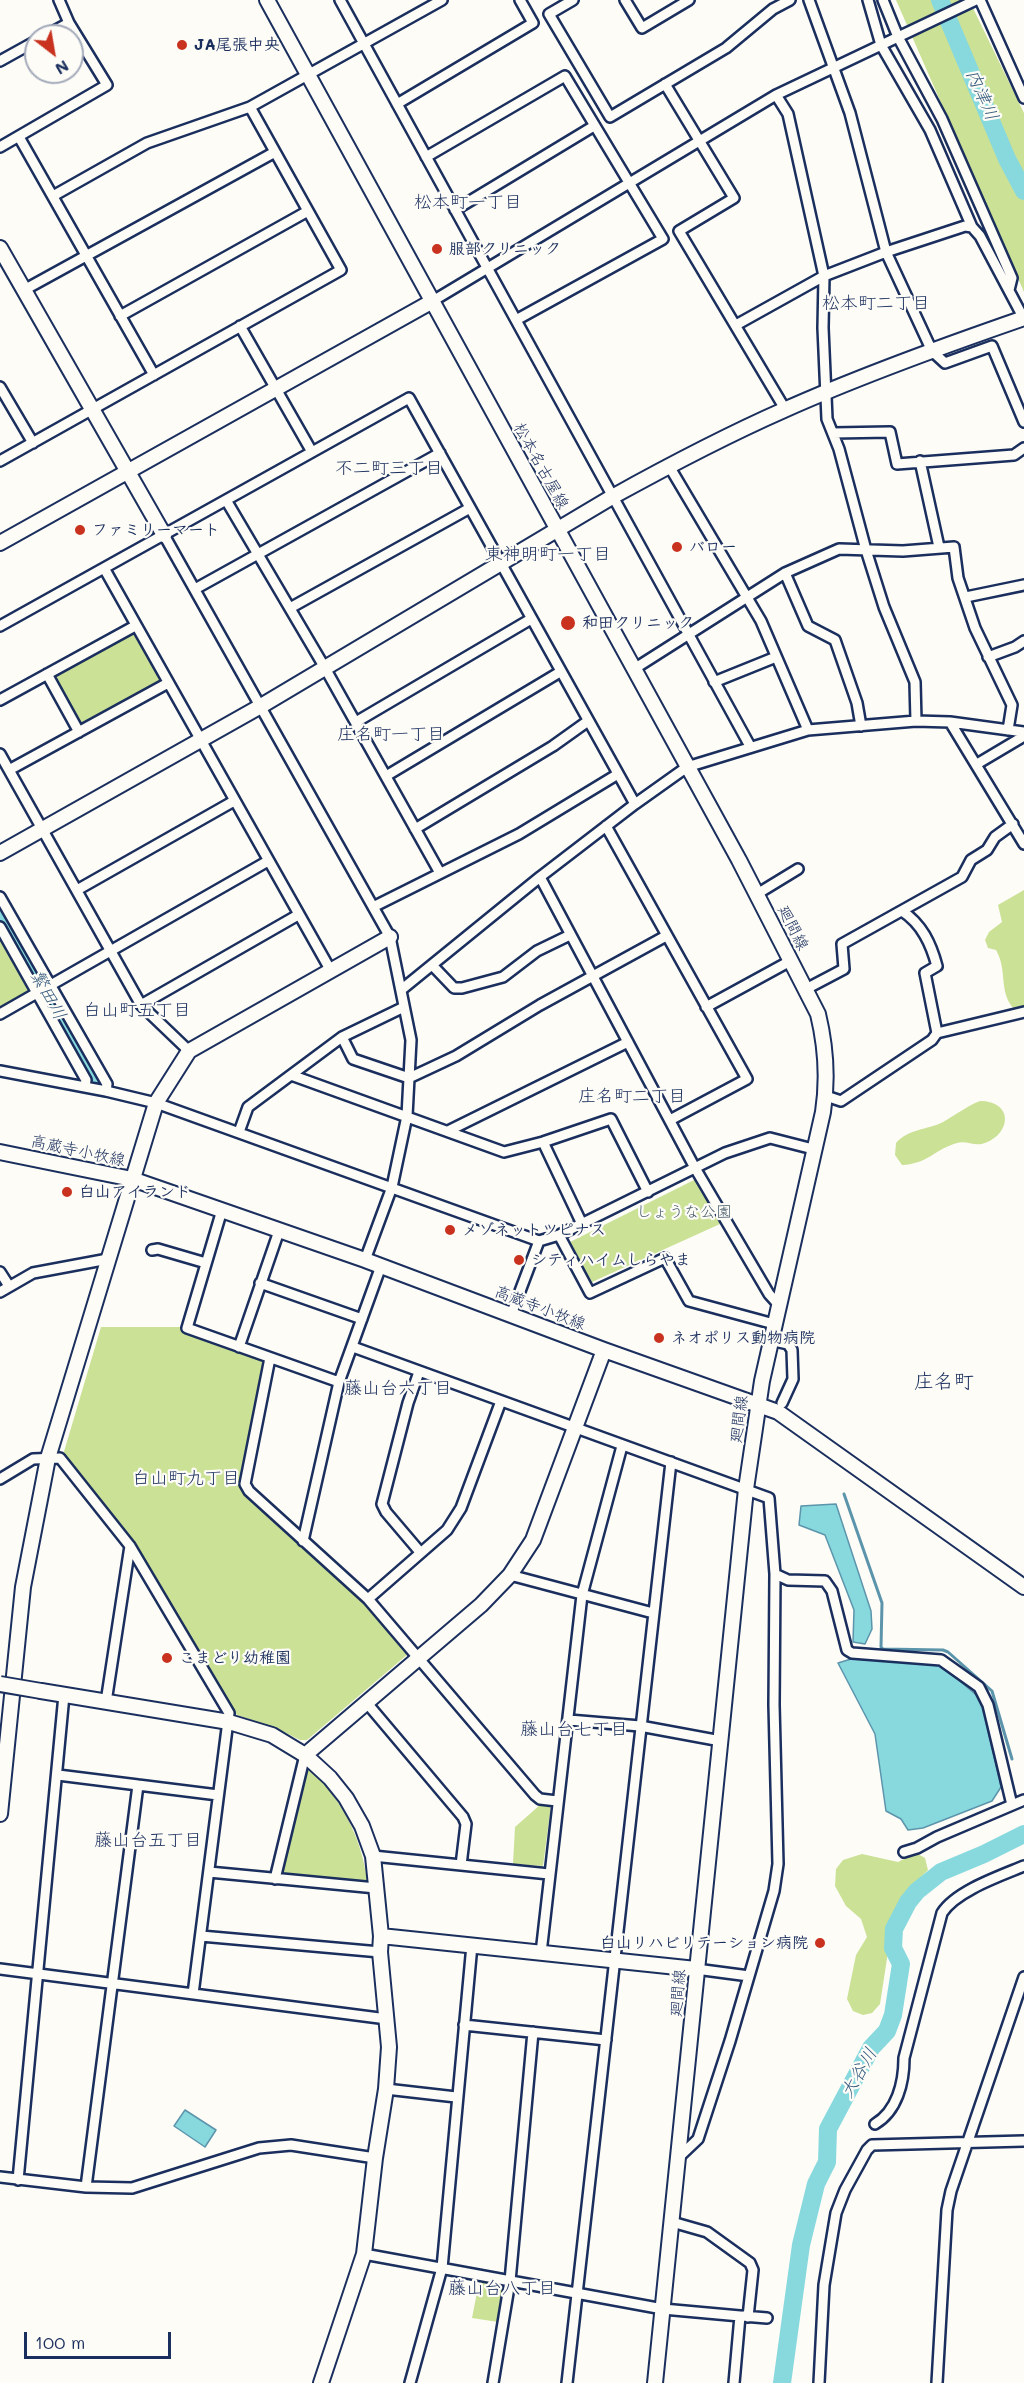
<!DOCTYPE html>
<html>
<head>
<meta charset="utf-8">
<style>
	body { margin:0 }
	#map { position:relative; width:1024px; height:2383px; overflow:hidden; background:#fdfcf7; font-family:Mali,sans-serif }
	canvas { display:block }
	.north { position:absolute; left:24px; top:24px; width:60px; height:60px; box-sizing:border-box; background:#fdfcf7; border:2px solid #a3aaba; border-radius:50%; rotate:149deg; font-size:16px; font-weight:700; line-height:24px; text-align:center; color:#1b2f5e }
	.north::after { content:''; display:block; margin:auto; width:21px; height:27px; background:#c8321e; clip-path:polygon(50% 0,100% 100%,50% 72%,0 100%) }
	.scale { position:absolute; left:24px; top:2332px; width:147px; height:27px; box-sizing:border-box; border:3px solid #1b2f5e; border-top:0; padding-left:8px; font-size:18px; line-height:21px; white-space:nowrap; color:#1b2f5e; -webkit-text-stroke:4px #fdfcf7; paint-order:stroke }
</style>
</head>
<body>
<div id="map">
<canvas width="1024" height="2383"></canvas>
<div class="north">N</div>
<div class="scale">100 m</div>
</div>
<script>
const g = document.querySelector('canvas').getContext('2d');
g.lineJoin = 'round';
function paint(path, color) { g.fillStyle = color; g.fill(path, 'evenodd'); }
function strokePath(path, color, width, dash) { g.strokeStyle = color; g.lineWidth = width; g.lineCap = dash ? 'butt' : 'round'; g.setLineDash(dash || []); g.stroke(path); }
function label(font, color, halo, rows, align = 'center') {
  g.font = font + ' Mali,"Klee One",sans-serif'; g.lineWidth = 4.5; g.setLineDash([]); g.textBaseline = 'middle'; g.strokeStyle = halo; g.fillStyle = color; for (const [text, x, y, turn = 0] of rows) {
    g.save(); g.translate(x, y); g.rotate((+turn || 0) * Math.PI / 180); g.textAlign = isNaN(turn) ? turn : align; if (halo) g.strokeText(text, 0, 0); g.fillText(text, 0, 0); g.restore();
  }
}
const green = new Path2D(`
	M 896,0 L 969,0 L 1024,113 L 1024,292 Z
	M 130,632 L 135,634 L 160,678 L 158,682 L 82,724 L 78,723 L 53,679 L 54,675 Z
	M 1024,890 L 1024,1008 L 1014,1009 C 998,991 1008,971 996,950 L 988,948 L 985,940 L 989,932 L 1002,922 L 998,905 Z
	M 0,940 L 30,994 L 0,1011 Z
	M 980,1101 C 1013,1101 1012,1133 985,1143 C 975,1147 966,1140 957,1143 C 935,1149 928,1164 902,1165 L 895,1155 L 896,1143 C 908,1129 927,1130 943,1122 C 956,1115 965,1107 980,1101 Z
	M 696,1179 L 720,1224 L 592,1282 L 570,1242 Z
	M 101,1327 L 183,1327 L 185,1331 L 263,1359 L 265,1363 L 240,1487 L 243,1492 L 364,1602 L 408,1654 L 307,1740 L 300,1740 L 276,1728 L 237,1715 L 189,1635 L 63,1455 Z
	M 310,1770 C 342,1799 361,1837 367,1880 L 363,1883 L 284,1875 L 281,1872 L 305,1771 Z
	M 541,1804 L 551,1805 L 543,1866 L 513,1864 L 515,1827 Z
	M 916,1853 L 925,1858 L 928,1870 L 906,1892 L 892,1926 L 880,2004 L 872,2013 L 863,2015 L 853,2011 L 847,1999 L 856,1955 L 867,1937 L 861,1919 L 846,1906 L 835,1886 L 836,1869 L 843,1860 L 862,1854 L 898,1862 Z
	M 479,2282 L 501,2286 L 504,2289 L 498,2322 L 472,2318 Z`);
const water = new Path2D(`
	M 836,1504 L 871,1611 L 872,1629 L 865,1644 L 853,1642 L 854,1610 L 825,1535 L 799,1525 L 801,1506 Z
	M 851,1659 L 923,1662 L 941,1665 L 981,1699 L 1001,1787 L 992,1801 L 923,1828 L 908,1830 L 901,1819 L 886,1811 L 875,1734 L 838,1663 Z
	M 185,2110 L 216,2130 L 205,2147 L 174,2126 Z`);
const stream = new Path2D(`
	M 844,1494 L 882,1603 L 881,1647 L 883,1649 L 943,1650 L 948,1652 L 992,1691 L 1012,1759`);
const river = new Path2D(`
	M 940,0 L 1007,159 L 1024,191
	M 0,910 L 95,1081
	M 782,2383 L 801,2245 L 816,2184 L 827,2162 L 828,2129 L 871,2048 L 887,2031 L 893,2015 L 901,1964 L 893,1948 L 894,1929 L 908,1902 L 917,1891 L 941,1872 L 984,1854 L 1024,1834`);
const street = new Path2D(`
	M 340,0 L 750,746
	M 573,0 L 549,14 L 610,117 L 726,48 L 773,9 L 790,0
	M 625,0 L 642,28 L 689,0
	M 809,0 L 850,113 L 886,252 L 932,351 L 945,363 L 992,346 L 1024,422
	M 868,0 L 881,45 L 930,130 L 972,227
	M 883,0 L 898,37 L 942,119 L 1012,278 L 1009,290
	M 980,0 L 1024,98
	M 45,36 L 69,23
	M 0,61 L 36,41
	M 665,84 L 734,198 L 679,231 L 785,409
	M 776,95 L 788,114 L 824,276 L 823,328 L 827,419 L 839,449 L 866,550 L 884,607 L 915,682 L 916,721
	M 397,104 L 533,23 L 520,0
	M 19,137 L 154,375
	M 0,147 L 107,85 L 69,23 L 59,0
	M 426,157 L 565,76 L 663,239 L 516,320
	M 53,196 L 147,143 L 250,107 L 442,0
	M 455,210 L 594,126
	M 24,290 L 275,152
	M 431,302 L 776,95 L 976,0
	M 120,316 L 308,211
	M 736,325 L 824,276 L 886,252 L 965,226 L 972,227 L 980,236 L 1024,319
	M 240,326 L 312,452
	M 0,387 L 33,443
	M 833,433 L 890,432 L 897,464 L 1014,455 L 1024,448
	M 0,461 L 341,270 L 250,107
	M 920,461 L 939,547
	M 669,466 L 761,621 L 808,730
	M 226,500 L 325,668 L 440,873
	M 164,535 L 390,937 L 411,1040 L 407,1116 L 392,1187 L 365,1260
	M 104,568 L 331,971
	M 785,573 L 808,626 L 835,640 L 857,703 L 861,726
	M 195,589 L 440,453
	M 966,597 L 1024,585
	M 290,608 L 470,508
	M 0,626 L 409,398 L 635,804
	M 988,657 L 1015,647 L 1024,641
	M 634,669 L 785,573 L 839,549 L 903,551 L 954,547 L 958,578 L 975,628 L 1012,705 L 1008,730
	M 47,674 L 79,732
	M 714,682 L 776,657
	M 0,700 L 135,626
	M 356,722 L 531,619
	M 950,722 L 1024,844
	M 0,754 L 141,1005 L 189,1051
	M 977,764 L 1024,736
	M 9,770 L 168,683
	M 386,776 L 560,672
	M 606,826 L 747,1079 L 670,1120
	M 415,829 L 553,746 L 588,721
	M 540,877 L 695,1168 L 769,1294 L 778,1304
	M 77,890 L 234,801
	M 757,894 L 798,869
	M 0,897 L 107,1084 L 106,1091
	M 373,907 L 519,834 L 618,774
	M 902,911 C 922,924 931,944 937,966 L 925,973 L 937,1033
	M 0,927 L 86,1080 L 85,1087
	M 432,965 L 454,988 L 462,988 L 503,977 L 537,951 L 570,935
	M 806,989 L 844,969 L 842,944 L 962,877 L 971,860 L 987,850 L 995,837 L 1013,824
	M 401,990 L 540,877 L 635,804 L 687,767 L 808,730 L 916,721 L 950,722 L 1024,732
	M 141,1005 L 298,915
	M 706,1007 L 792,960
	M 0,1014 L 268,861
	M 342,1037 L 353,1059 L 409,1078 L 456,1056 L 540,1005 L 666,936
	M 0,1071 L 106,1091 L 156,1103 L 539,1241 L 559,1235 L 725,1153 L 770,1138 L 813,1149
	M 291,1075 L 504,1152 L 543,1142 L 611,1119 L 648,1192
	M 826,1096 L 841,1101 L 932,1040 L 937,1033 L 1024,1012
	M 448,1131 L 628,1042
	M 239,1132 L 248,1107 L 342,1037 L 404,1007
	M 543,1142 L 582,1224
	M 222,1210 L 187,1328 L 339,1382
	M 559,1235 L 590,1293 L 665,1258 L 689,1301 L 774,1324
	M 152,1250 L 158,1249 L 206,1263
	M 0,1272 L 9,1286
	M 260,1283 L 362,1319
	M 0,1292 L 33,1273 L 108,1259
	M 511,1315 L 539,1241
	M 770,1340 L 788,1344 L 792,1350 L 793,1379 L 782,1403
	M 239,1347 L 279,1231
	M 353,1347 L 769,1498 L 775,1574 L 774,1705 L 778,1864 L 774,1891 L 730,2041 L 698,2139 L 679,2157
	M 270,1358 L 245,1484 L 249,1491 L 368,1599 L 535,1795 L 540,1799 L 557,1801
	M 419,1372 L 408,1403 L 382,1504 L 386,1512 L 420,1552
	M 0,1479 L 33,1459 L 60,1458 L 130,1546 L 229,1713 L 193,1994
	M 303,1541 L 339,1382 L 381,1266
	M 775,1574 L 788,1580 L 825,1581 L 832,1591 L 847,1650 L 852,1653 L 941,1660 L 979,1687 L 988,1705 L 1012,1805
	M 510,1575 L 653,1613
	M 368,1599 L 447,1530 L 461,1508 L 501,1401
	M 106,1702 L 130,1546
	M 366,1702 L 463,1817 L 466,1824 L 461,1865
	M 569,1720 L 640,1726 L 721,1741
	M 58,1775 L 218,1795
	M 904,1852 L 917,1848 L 937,1837 L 1024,1800
	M 373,1856 L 549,1874
	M 209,1872 L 376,1888
	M 275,1879 L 305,1755
	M 201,1936 L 380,1952
	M 541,1953 L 582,1595 L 622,1446
	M 0,1969 L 387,2019
	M 696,1969 L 749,1976
	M 464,2025 L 606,2040
	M 386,2089 L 456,2097
	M 875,2124 C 897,2111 904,2083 904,2058 L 942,1913 C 956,1891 1000,1876 1024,1866
	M 0,2177 L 86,2187 L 132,2188 L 259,2148 L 291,2145 L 375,2158
	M 18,2180 L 64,1695
	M 86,2187 L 138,1785
	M 672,2222 L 707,2232 L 750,2263 L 753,2270 L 748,2317
	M 364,2254 L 663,2309 L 740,2316 L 734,2383
	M 743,2316 L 767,2318
	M 410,2383 L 442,2268 L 472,1945
	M 493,2383 L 510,2281 L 533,2032
	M 567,2383 L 671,1462
	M 819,2383 L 824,2285 L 836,2213 L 845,2190 L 867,2150 L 872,2145 L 1024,2141
	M 937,2383 L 947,2210 L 951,2191 L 1024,1977`);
const secondary = new Path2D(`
	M 267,0 L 739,860 L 818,1014 C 826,1047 828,1079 823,1112 L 762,1381 L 746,1489 L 655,2383
	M 0,248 L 164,535
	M 0,543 L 431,302
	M 0,853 L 261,706 L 612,497 C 668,466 725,436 784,410 C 862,375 943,346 1024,318
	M 0,1152 L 132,1179 L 365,1260 L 604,1350 L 778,1412 L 1024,1587
	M 41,1691 L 229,1722 L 272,1735 L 305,1755 L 330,1778 L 346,1798 L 362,1826 L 373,1856 L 381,1936 L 380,1952 L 389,2047 L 386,2089 L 375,2158 L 364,2254 L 321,2383
	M 305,1755 L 481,1605 L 510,1575 L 533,1540 L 604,1350
	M 0,1814 L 23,1587 L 48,1458 L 156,1103 L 189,1051 L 390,937
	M 381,1936 L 696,1969`);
const secondaryBridge = new Path2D(`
	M 0,1684 L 41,1691`);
const markers = [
	[182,45,6,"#c8321e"],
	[437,249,6,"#c8321e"],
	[80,530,6,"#c8321e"],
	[677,547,6,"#c8321e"],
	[568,623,8,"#c8321e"],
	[67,1192,6,"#c8321e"],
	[450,1230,6,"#c8321e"],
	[519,1260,6,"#c8321e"],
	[659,1338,6,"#c8321e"],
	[167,1658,6,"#c8321e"],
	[820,1943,6,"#c8321e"]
];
const poiNames = [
	["JA尾張中央",194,45],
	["服部クリニック",449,249],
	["ファミリーマート",92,530],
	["バロー",689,547],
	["和田クリニック",582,623],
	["白山アイランド",79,1192],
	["メゾネットツピナス",462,1230],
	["シティハイムしらやま",531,1260],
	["ネオポリス動物病院",671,1338],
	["こまどり幼稚園",179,1658],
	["白山リハビリテーション病院",808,1943,"right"]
];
const streetNames = [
	["松本名古屋線",541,466,61],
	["廻間線",793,928,63],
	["高蔵寺小牧線",78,1151,12],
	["高蔵寺小牧線",540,1308,21],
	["廻間線",739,1419,-82],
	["廻間線",678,1993,-85]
];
const parkNames = [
	["しょうな公園",684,1212]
];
const waterNames = [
	["内津川",982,95,66],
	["繁田川",48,995,61],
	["大谷川",859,2073,-60]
];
const neighbourhoodNames = [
	["松本町一丁目",468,202],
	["松本町二丁目",876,303],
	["不二町三丁目",389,468],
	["東神明町一丁目",548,554],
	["庄名町一丁目",391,734],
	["白山町五丁目",137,1010],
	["庄名町二丁目",632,1096],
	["藤山台六丁目",398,1388],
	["白山町九丁目",186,1478],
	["藤山台七丁目",574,1729],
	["藤山台五丁目",148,1840],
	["藤山台八丁目",502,2288]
];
const quarterNames = [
	["庄名町",944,1382]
];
paint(green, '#cbe196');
paint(water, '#87d9de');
strokePath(water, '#5c95ab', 1.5);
strokePath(stream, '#5c95ab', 3);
strokePath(river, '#87d9de', 18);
strokePath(street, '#1b2f5e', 14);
strokePath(secondary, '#1b2f5e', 18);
strokePath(street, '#fdfcf7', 9);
strokePath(secondary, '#fdfcf7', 14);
strokePath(secondaryBridge, '#1b2f5e', 18, []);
strokePath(secondaryBridge, '#fdfcf7', 14);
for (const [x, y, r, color] of markers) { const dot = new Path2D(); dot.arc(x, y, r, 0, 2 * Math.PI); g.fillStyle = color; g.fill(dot); strokePath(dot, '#fdfcf7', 2); }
label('bold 16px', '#1b2f5e', '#fdfcf7', poiNames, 'left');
label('16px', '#1b2f5e', '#fdfcf7', streetNames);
label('16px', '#475c6c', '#fdfcf7', parkNames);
label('italic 18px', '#365a7e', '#fdfcf7', waterNames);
label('18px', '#1b2f5e', '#fdfcf7', neighbourhoodNames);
label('20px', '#1b2f5e', '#fdfcf7', quarterNames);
</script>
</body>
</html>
